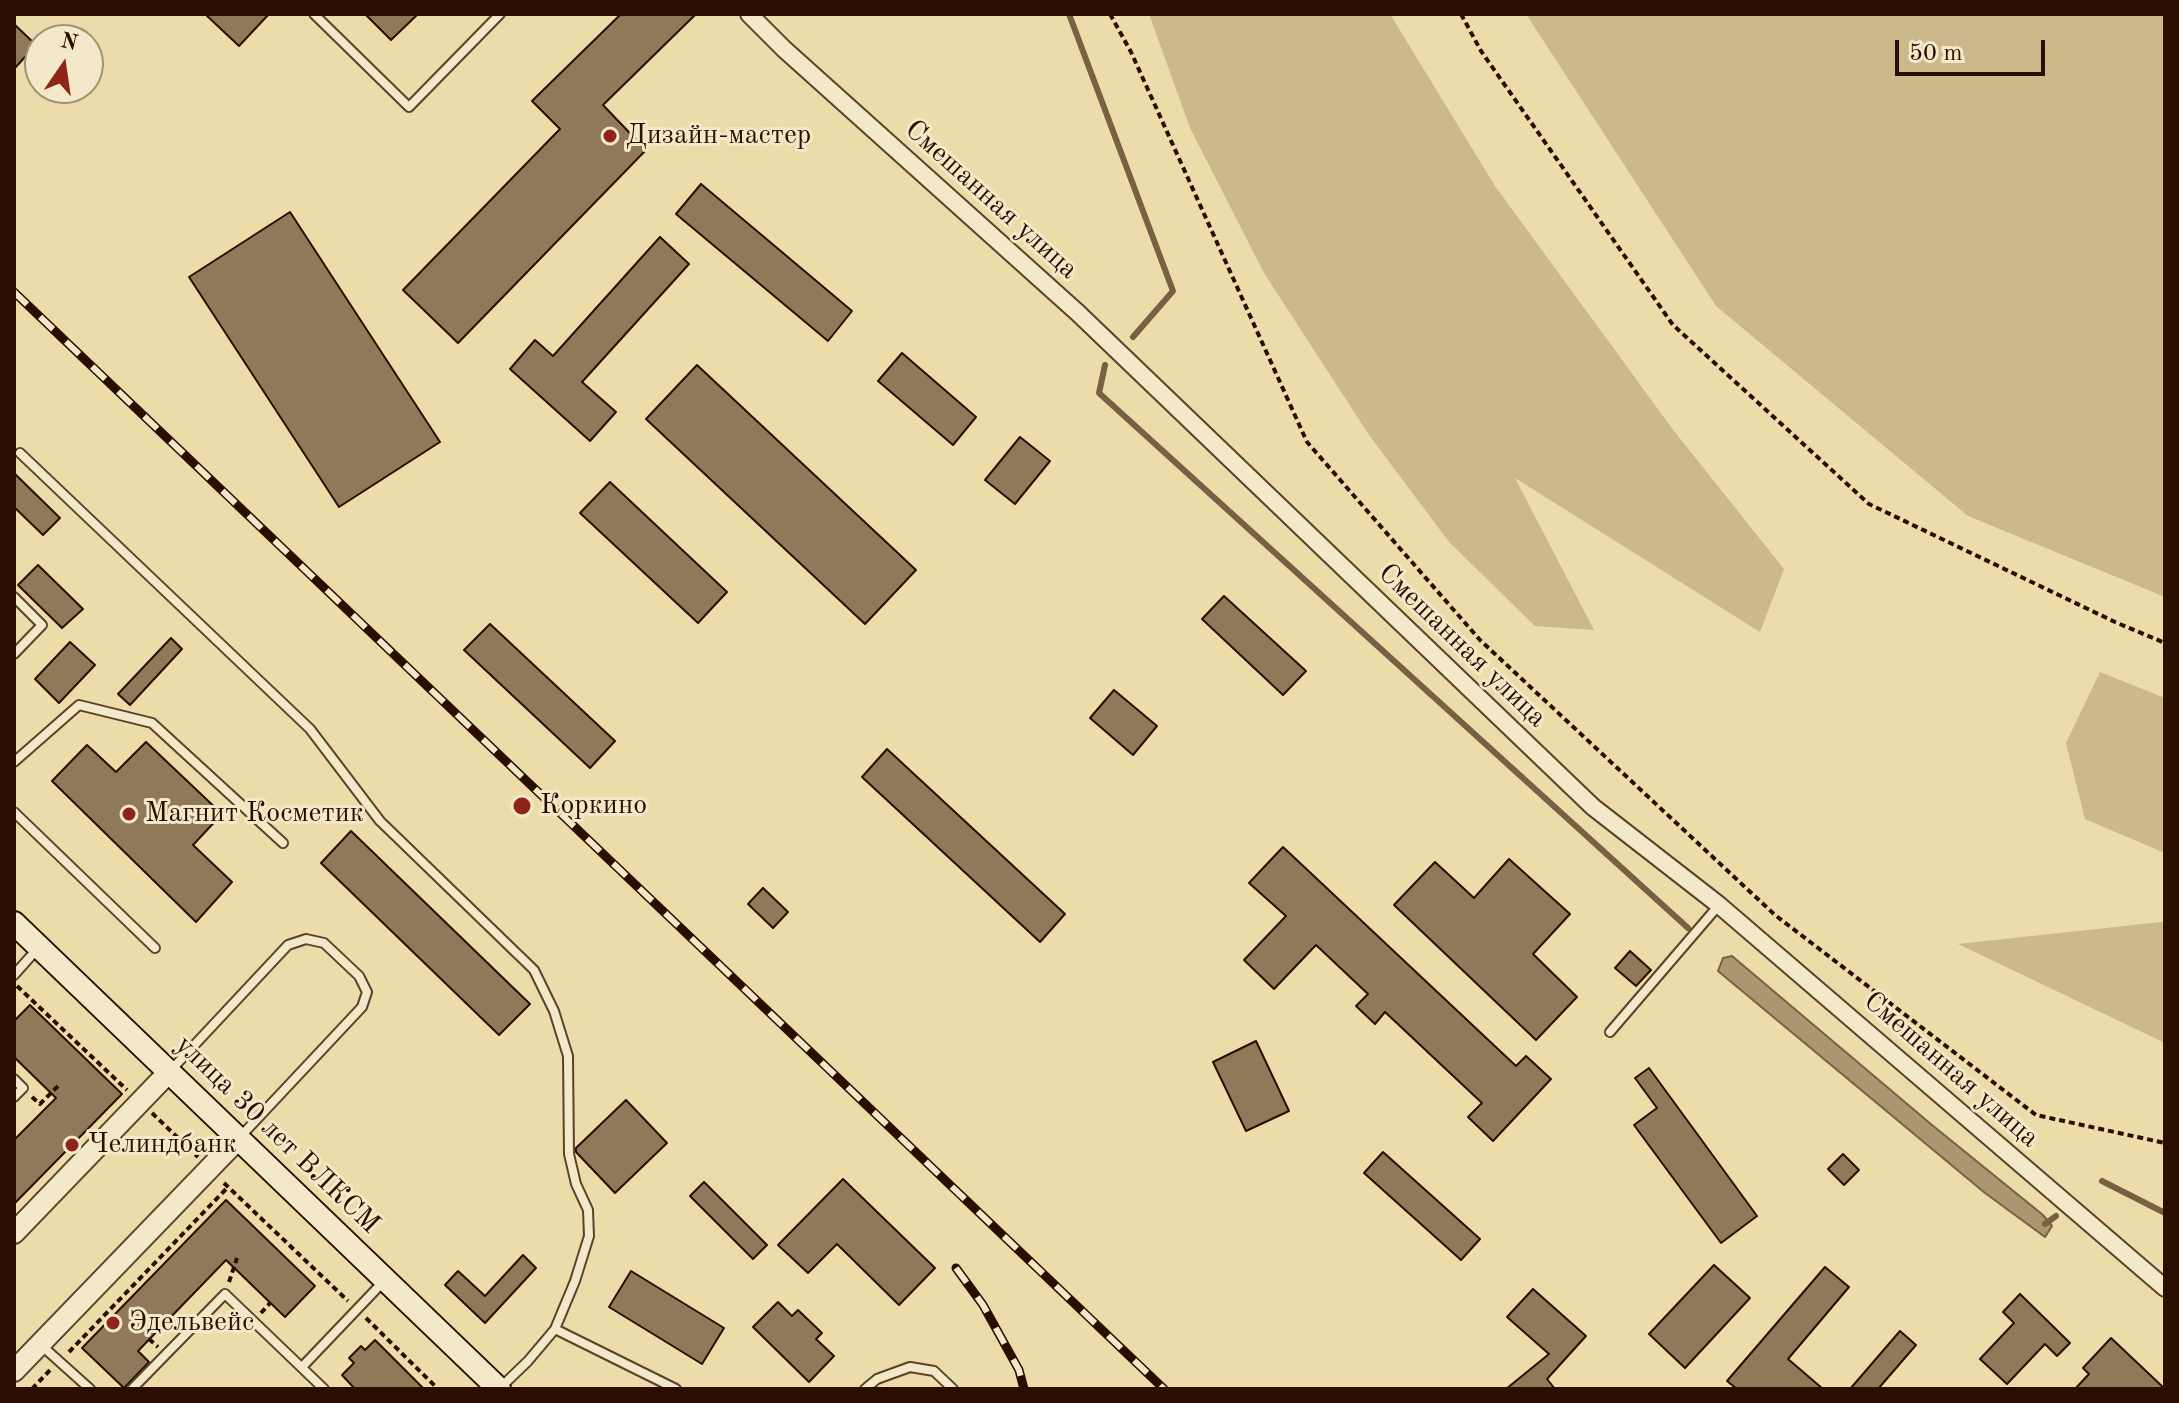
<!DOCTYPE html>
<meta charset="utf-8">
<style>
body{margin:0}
#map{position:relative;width:2179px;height:1403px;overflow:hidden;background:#ecdca9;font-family:"Old Standard TT",serif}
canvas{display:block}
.frame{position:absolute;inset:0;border:16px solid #2a0e00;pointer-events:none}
.north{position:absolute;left:24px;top:24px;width:80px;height:80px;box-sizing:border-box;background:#f3e8c7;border:2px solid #a39177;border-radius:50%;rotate:13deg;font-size:22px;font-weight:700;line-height:32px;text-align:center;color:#2a0e00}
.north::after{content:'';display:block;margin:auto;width:28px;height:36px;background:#8f2418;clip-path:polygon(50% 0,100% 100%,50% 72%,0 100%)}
.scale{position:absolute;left:1895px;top:40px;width:150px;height:36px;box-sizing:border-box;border:4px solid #2a0e00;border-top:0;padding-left:10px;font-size:24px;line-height:28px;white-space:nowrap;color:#2a0e00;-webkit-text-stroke:6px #f3e8c7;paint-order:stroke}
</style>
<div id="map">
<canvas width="2179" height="1403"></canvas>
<div class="frame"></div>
<div class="north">N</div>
<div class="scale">50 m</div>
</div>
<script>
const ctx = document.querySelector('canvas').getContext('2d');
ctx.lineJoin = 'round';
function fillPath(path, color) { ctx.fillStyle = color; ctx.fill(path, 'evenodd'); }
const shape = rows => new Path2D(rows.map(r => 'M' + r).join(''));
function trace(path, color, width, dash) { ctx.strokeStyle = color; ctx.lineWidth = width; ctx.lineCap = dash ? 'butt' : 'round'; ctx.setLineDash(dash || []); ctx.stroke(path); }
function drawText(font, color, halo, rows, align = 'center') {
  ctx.font = font + ' "Old Standard TT",serif'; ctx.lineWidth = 6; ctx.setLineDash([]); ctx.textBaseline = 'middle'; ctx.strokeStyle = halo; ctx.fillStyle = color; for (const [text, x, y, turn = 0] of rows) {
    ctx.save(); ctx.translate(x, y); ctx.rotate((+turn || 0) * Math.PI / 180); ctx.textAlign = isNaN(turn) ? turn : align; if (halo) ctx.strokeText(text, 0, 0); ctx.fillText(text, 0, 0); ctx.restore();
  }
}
fillPath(shape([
 [1149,14,1390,14,1495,186,1674,431,1784,569,1760,632,1515,478,1594,630,1535,626,1449,542,1369,435,1264,273,1190,128],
 [1526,14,2165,14,2165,597,1968,516,1716,306],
 [2100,672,2165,698,2165,853,2085,819,2066,743],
 [2161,922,2165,923,2165,1043,1958,944]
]), '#cbb98c');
const water = shape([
 [1732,956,1932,1125,2043,1215,2052,1226,2045,1237,1985,1193,1718,971,1723,958,1732,956]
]);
fillPath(water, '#aa9670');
trace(water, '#776043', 2);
trace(shape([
 [1069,14,1173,291,1133,337],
 [1105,365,1099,393,1688,928],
 [2102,1181,2165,1213],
 [2045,1224,2056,1216]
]), '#776043', 6);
const building = shape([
 [205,14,269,14,239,46,205,14],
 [365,14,418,14,391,40,365,14],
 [621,14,696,14,603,105,646,150,458,343,403,290,560,129,532,101,621,14],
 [14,24,36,45,14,69,14,24],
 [701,184,852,311,828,341,676,214,701,184],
 [290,212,440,442,339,507,189,277,290,212],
 [660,237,689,264,582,382,616,412,590,441,510,369,535,340,553,356,660,237],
 [902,353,976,417,953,445,878,381,902,353],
 [697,365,916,570,865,624,646,419,697,365],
 [1020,437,1050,461,1015,504,985,480,1020,437],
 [14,473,60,518,43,535,14,507,14,473],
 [610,482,727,592,698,623,580,513,610,482],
 [38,565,83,609,62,628,18,585,38,565],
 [1224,596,1306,671,1283,695,1202,619,1224,596],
 [490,624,615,741,590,768,464,650,490,624],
 [171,638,182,649,130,705,118,694,171,638],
 [70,642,95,665,59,703,35,679,70,642],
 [1114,690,1157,726,1133,755,1090,718,1114,690],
 [146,742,222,814,193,845,232,882,196,922,52,781,87,745,116,772,146,742],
 [887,749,1065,914,1040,942,862,777,887,749],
 [351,831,530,1004,499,1035,321,863,351,831],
 [1283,847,1516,1066,1526,1056,1551,1079,1493,1141,1468,1117,1482,1103,1385,1012,1375,1024,1356,1006,1368,994,1316,945,1274,989,1244,960,1286,916,1249,883,1283,847],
 [1509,859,1570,914,1533,954,1577,997,1536,1040,1394,905,1435,862,1474,898,1509,859],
 [763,888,788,912,773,928,748,904,763,888],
 [1630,951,1651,970,1636,986,1615,968,1630,951],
 [30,1005,122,1094,14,1204,14,1140,56,1098,14,1057,14,1021,30,1005],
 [1256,1041,1289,1111,1246,1131,1213,1062,1256,1041],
 [1649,1068,1757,1216,1721,1243,1634,1125,1657,1108,1635,1078,1649,1068],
 [626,1100,667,1143,615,1193,576,1152,576,1148,626,1100],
 [1383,1152,1480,1239,1461,1260,1364,1173,1383,1152],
 [1843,1154,1859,1170,1844,1185,1828,1169,1843,1154],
 [843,1179,935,1268,899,1305,837,1244,808,1273,778,1245,843,1179],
 [704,1182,767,1245,753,1259,690,1196,704,1182],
 [226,1200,315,1286,285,1317,226,1260,138,1351,149,1362,124,1388,82,1348,226,1200],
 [523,1255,536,1268,485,1323,445,1285,458,1271,485,1296,523,1255],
 [1714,1265,1750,1298,1685,1368,1649,1334,1714,1265],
 [1825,1267,1849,1287,1788,1359,1823,1389,1737,1389,1727,1381,1825,1267],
 [631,1271,724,1328,702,1364,609,1307,631,1271],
 [1533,1289,1586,1336,1547,1379,1555,1389,1506,1389,1549,1354,1507,1317,1533,1289],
 [2020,1294,2070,1343,2057,1356,2045,1344,2007,1384,1980,1359,2014,1323,2003,1312,2020,1294],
 [778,1302,792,1316,798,1310,822,1333,816,1339,834,1356,809,1382,753,1327,778,1302],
 [1900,1331,1916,1345,1878,1389,1850,1389,1900,1331],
 [2111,1338,2165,1389,2075,1389,2089,1374,2083,1368,2111,1338],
 [375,1340,424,1389,355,1389,342,1375,354,1363,349,1358,361,1346,365,1350,375,1340]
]);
fillPath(building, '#8f7958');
trace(building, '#2a0e00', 2);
const service = shape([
 [314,14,409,107,500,14],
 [20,453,310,729,380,821,534,970,554,1011,568,1056,569,1154,576,1184,588,1210,589,1236,575,1281,555,1329,528,1361,500,1388],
 [14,597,42,625,14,654],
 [14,762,79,705,152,723,283,843],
 [14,812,155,948],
 [14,975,39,947],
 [1610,1032,1719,905],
 [172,1069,288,945,306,939,324,943,359,976,367,992,362,1007,241,1136],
 [14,1079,23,1088,14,1097],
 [555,1329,676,1389],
 [41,1345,90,1389],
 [302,1367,384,1281],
 [132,1389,225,1294,324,1389],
 [865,1389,877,1379,910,1367,934,1371,953,1389]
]);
const minor = shape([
 [749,14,784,49,1078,313,1593,807,1719,905,2165,1288]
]);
const tertiary = shape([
 [14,1233,168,1073],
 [14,1371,238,1139]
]);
const secondary = shape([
 [14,923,499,1389]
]);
trace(service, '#5a422a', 12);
trace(minor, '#5a422a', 20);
trace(tertiary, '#5a422a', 24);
trace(secondary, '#2a0e00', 26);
trace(shape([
 [1110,14,1131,52,1307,442,1480,640,1775,915,2036,1115,2165,1143],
 [1461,14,1481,51,1673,325,1869,504,2115,622,2165,643],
 [17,986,127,1090],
 [32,1097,40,1104,59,1085],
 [152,1113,198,1157],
 [224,1183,348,1301],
 [229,1282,237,1258],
 [261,1313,270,1303],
 [366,1318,438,1389],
 [149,1339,158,1347],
 [69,1352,228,1187],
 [32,1389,51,1369]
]), '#2a0e00', 4, [6, 4]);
trace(service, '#f3e8c7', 8);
trace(minor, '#f3e8c7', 16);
trace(tertiary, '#f3e8c7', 20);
trace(secondary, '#f3e8c7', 22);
const rail = shape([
 [14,292,1164,1389],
 [956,1268,983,1305,1019,1370,1024,1389]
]);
trace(rail, '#2a0e00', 9);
trace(rail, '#f3e8c7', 6, [18]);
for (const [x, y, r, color] of [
 [610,136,8,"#8f2418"],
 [522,806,10,"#8f2418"],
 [129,814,8,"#8f2418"],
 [72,1145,8,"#8f2418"],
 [113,1323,8,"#8f2418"]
]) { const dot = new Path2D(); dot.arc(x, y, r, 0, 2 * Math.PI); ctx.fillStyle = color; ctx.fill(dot); trace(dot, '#f3e8c7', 3); }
drawText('28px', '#2a0e00', '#f3e8c7', [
 ["Дизайн-мастер",626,136],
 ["Коркино",540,806],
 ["Магнит Косметик",145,814],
 ["Челиндбанк",88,1145],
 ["Эдельвейс",129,1323]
], 'left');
drawText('28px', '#2a0e00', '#f3e8c7', [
 ["Смешанная улица",991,200,42],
 ["Смешанная улица",1462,646,44],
 ["Смешанная улица",1951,1070,41],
 ["улица 30 лет ВЛКСМ",277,1135,44]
]);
</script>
